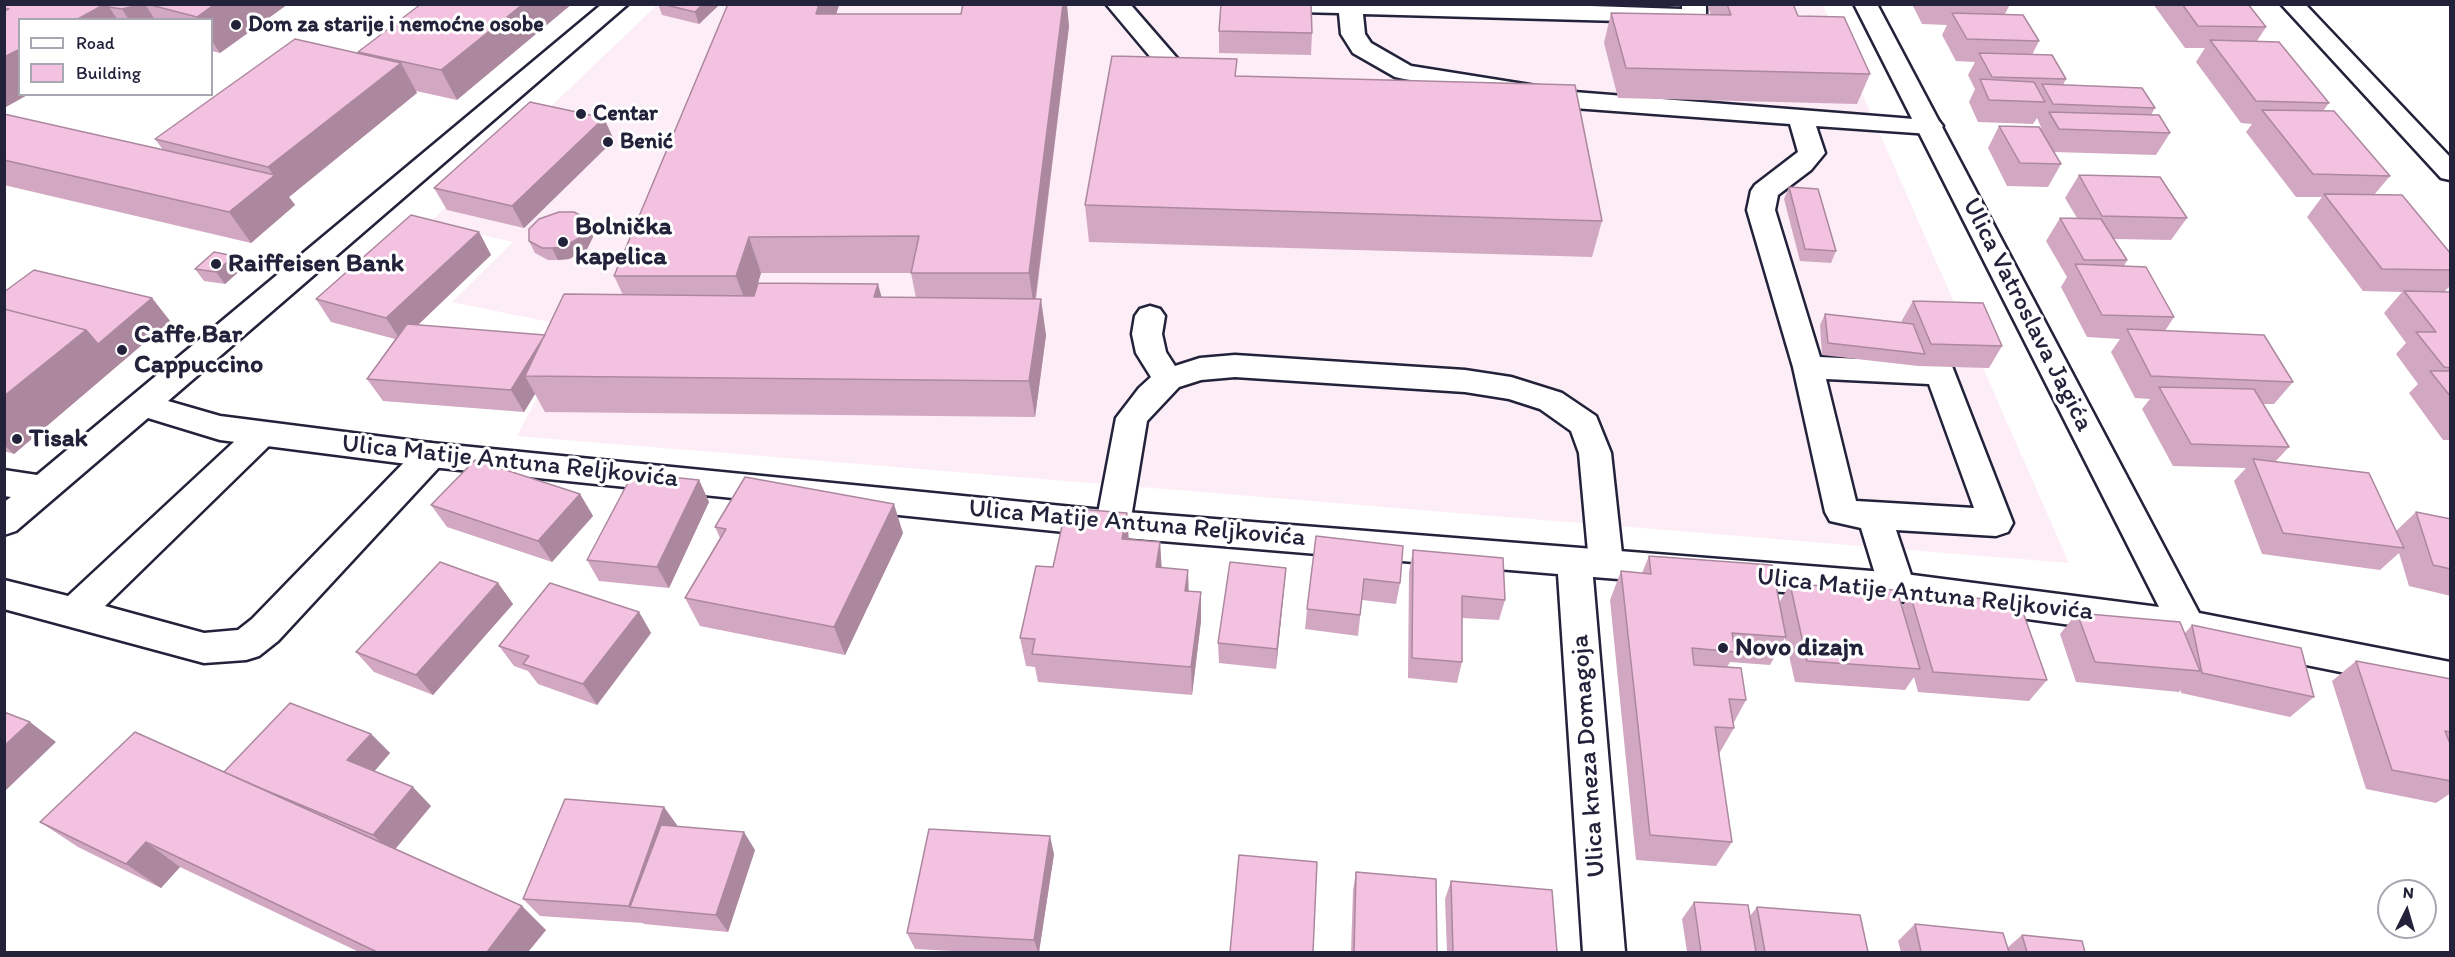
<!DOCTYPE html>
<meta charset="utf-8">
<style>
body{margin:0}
#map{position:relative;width:2455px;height:957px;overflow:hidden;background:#fff;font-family:Itim,sans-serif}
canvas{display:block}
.frame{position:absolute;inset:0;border:6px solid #22223b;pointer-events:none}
.legend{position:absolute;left:18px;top:18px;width:195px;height:78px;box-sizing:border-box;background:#fff;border:2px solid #a7a7b1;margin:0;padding:8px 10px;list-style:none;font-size:18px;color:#22223b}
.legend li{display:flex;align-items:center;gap:12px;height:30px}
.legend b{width:30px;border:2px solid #a7a7b1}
.north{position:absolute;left:2377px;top:879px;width:60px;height:60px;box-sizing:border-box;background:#fff;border:2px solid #a7a7b1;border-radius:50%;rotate:5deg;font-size:16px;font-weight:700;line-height:24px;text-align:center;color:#22223b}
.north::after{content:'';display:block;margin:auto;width:21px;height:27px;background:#22223b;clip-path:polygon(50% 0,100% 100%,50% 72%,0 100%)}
</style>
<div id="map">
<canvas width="2455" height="957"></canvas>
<div class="frame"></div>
<ul class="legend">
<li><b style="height:8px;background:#fff"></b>Road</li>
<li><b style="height:16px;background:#f4c2e1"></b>Building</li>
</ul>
<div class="north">N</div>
</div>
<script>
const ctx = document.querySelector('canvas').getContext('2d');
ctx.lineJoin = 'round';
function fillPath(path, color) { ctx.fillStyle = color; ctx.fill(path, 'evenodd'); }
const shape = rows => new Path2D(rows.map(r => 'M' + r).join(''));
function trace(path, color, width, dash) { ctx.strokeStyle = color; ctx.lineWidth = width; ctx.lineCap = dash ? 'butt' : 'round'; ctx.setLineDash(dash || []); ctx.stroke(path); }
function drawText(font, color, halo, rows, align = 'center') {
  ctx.font = font + ' Itim,sans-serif'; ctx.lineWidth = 6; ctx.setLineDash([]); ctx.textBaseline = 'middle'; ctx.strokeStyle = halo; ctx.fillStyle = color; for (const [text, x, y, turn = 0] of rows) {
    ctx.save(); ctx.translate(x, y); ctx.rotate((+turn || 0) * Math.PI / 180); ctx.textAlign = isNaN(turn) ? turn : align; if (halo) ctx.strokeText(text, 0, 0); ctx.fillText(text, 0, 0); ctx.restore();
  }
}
fillPath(shape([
 [657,5,1823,5,2069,563,517,436,574,327,452,302,513,242,429,223]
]), '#fcedf6');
const lane = shape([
 [1106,4,1130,4,1202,87,1206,92,1202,97,1193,100,1184,97,1106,4],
 [1245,4,1531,4,1682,9,1682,4,1706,4,1706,16,1702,21,1694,23,1363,14,1365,34,1371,43,1411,66,1574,92,1939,121,1943,126,1939,131,1930,134,1816,126,1825,153,1811,170,1778,195,1775,210,1820,357,1941,363,1952,366,2013,523,2008,532,1996,536,1896,530,1915,587,1909,597,1897,601,1885,597,1879,587,1861,528,1830,521,1825,512,1793,367,1747,210,1751,191,1755,185,1798,152,1790,124,1574,108,1404,79,1395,77,1353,53,1341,34,1339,13,1256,11,1248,9,1245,4],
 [1826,379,1929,384,1974,508,1856,501,1826,379],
 [1150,306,1160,309,1165,316,1162,334,1166,352,1175,366,1200,358,1235,355,1465,370,1511,377,1562,393,1596,416,1611,453,1623,563,1618,573,1606,577,1594,573,1589,563,1579,453,1571,431,1540,409,1509,399,1465,392,1235,377,1201,380,1179,387,1147,421,1130,524,1125,533,1113,537,1101,533,1096,524,1116,418,1139,388,1151,377,1136,353,1132,334,1135,316,1140,309,1150,306],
 [261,423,272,427,277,435,272,443,105,606,204,633,238,630,252,619,420,446,431,443,442,446,447,455,442,464,278,641,259,656,246,660,204,663,4,609,4,580,68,596,250,427,261,423]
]);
const street = shape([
 [602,4,628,4,168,401,220,416,431,443,1113,511,1897,573,2159,607,1854,4,1877,4,2199,613,2450,662,2450,694,2187,641,1897,601,1593,577,1625,952,1583,952,1558,574,1113,537,431,467,220,440,148,418,16,531,4,535,4,502,11,497,4,496,4,470,37,475,602,4],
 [2281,4,2305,4,2450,157,2450,180,2441,178,2281,4]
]);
trace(lane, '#22223b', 5);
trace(street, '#22223b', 5);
fillPath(lane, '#fff');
fillPath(street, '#fff');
fillPath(shape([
 [4,4,288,4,220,53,212,51,212,20,20,20,20,94,29,94,4,108],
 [421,4,457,100,416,91,417,93,289,197,295,205,251,243,4,185,4,114,163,150,155,139,359,53,358,52],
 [658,4,718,4,718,6,699,24,662,15],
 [728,4,839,4,836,14,1069,26,1036,299,1046,335,1035,417,545,412,535,394,524,412,383,401,367,379,395,339,331,322,316,299,479,232,491,255,418,325,545,335,623,295,614,276],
 [761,273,911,273,916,298,882,297,758,283],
 [1707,4,1793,4,1798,16,1870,74,1857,104,1618,98,1604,43,1611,13,1711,15],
 [1912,4,2010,4,2005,14,2039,41,2032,55,2066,79,2063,85,2155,108,2151,115,2170,133,2156,155,2054,152,2061,164,2048,187,2007,186,1988,148,1999,126,2040,128,2041,127,2037,118,2033,124,1978,122,1969,102,1975,89,1968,75,1975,62,1956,61,1942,35,1947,25,1922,24],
 [2153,4,2248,4,2266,27,2257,41,2329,103,2323,111,2390,176,2374,195,2451,254,2451,285,2444,292,2451,292,2451,440,2443,440,2409,393,2418,384,2396,354,2406,343,2384,313,2402,292,2363,291,2307,217,2322,197,2296,197,2246,132,2252,124,2241,123,2196,62,2205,48,2185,48],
 [1219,31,1312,33,1311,55,1219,53],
 [1237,76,1602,221,1592,257,1089,242,1085,205],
 [614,140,524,228,447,210,434,188],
 [2079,175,2187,218,2171,240,2114,239,2127,260,2124,266,2174,317,2165,331,2293,382,2274,404,2263,404,2289,447,2275,462,2396,531,2416,512,2451,519,2451,596,2409,586,2399,553,2380,570,2262,554,2234,481,2246,468,2173,466,2142,409,2150,399,2135,398,2111,352,2120,339,2087,337,2061,287,2067,277,2046,241,2060,218,2077,218,2065,198],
 [1789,187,1836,251,1831,263,1800,261,1784,199],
 [587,219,592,231,593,237,587,249,569,259,558,260,548,260,535,253,529,241],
 [234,256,243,268,225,284,204,281,195,269],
 [4,292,152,298,170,321,14,454,4,451],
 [1913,301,2002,346,1989,368,1918,366,1822,355,1820,325,1825,314,1901,322],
 [699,480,709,502,669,588,599,581,587,560],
 [580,494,593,516,552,562,447,527,431,505],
 [715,527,903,533,845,655,700,626,685,598,720,538],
 [1316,536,1400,583,1396,604,1362,600,1358,636,1305,629,1307,609],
 [1129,539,1160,542,1161,568,1188,570,1188,592,1201,592,1201,621,1192,695,1038,682,1035,667,1026,666,1020,638,1053,567],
 [1413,550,1505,600,1499,620,1462,618,1462,662,1457,683,1408,678,1409,572],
 [1649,556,1779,603,1790,584,1902,607,1910,594,2047,680,2029,701,1918,692,1914,677,1905,690,1795,682,1785,638,1770,665,1730,662,1727,667,1746,700,1733,724,1734,728,1719,754,1732,842,1716,866,1636,860,1610,600,1621,571,1642,573],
 [1286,568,1284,589,1276,669,1219,663,1218,643],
 [498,583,513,604,433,695,374,672,356,652],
 [639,612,651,633,597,705,538,684,528,671,514,666,499,646],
 [2077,613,2185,633,2192,625,2314,697,2290,717,2181,693,2181,690,2179,692,2076,682,2060,634],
 [2356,661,2451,679,2451,793,2436,803,2366,789,2332,681],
 [371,734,390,753,374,771,431,806,395,849,546,930,528,952,359,952,180,867,161,888,78,847,40,822],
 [677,825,677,826,755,850,728,932,644,924,643,923,540,916,523,899],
 [1054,854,1039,952,970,952,915,949,907,933],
 [1356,872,1437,952,1351,952,1353,890],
 [1451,881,1557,952,1447,952,1445,899],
 [1694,902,1750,916,1757,907,1868,952,1687,952,1682,919],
 [1915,924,2007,948,2022,935,2085,952,1901,952,1898,941]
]), '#d2a7c2');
fillPath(shape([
 [105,4,111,4,109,7,118,20,76,20],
 [142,4,145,4,155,20,129,20,122,9],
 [215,4,288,4,220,53,212,41,212,20,198,20,197,17],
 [523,4,572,4,457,100,441,70],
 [703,4,718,4,718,6,699,24,695,12],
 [819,4,839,4,839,5,825,50,816,14],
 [1063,4,1067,4,1069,26,1034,309,1029,273],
 [20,49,20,94,29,94,4,108,4,57],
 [401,63,417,93,289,197,295,205,251,243,229,212,274,176,268,167],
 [604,118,614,140,524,228,512,206],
 [587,219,592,231,593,237,587,249,569,259,558,260,552,248],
 [479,232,491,255,401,341,386,318],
 [749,237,761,273,749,312,736,276],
 [234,256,243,268,225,284,216,272],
 [878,284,888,320,874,297],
 [152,298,170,321,14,454,4,445,4,396,86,330],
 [1041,299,1046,335,1035,417,1029,381],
 [545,335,525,376,535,394,524,412,511,390],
 [699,480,709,502,669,588,657,567],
 [580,494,593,516,552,562,538,541],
 [894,504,903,533,845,655,834,627],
 [1127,513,1129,542,1122,539],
 [1160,542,1162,571,1156,567],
 [1286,568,1284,589,1276,669,1277,649],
 [1188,570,1189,599,1185,591],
 [498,583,513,604,433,695,416,675],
 [1201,592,1201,621,1192,695,1191,667],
 [639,612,651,633,597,705,583,684],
 [30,722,56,742,4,792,4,746],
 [371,734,390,753,367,780,347,760],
 [413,787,431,806,392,853,373,835],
 [664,807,677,825,648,909,630,907,643,923,629,906],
 [744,832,755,850,728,932,716,915],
 [1050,836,1054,854,1039,952,1038,952,1034,940],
 [146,842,180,867,161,888,126,864],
 [522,906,546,930,528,952,487,952]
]), '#ab889e');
const building = shape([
 [4,4,105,4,76,20,20,20,20,49,4,57,4,11,9,9,4,8,4,4],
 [109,4,142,4,122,9,109,7,109,4],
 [147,4,215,4,197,17,147,4],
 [421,4,523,4,441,70,358,52,421,4],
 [662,4,703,4,695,12,662,4],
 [728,4,819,4,816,14,961,14,963,4,1063,4,1029,273,911,273,919,236,749,237,736,276,614,276,728,4],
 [1221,4,1311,4,1312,33,1219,31,1221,4],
 [1727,4,1793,4,1798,16,1844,17,1870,74,1626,68,1611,13,1731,15,1727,4],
 [2182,4,2248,4,2266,27,2198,26,2182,4],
 [1952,13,2023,15,2039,41,1967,39,1952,13],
 [295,39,401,63,268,167,155,139,295,39],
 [2210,40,2279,42,2329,103,2256,101,2210,40],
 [1979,53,2052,55,2066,79,1992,77,1979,53],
 [1112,56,1237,59,1235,76,1575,85,1602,221,1085,205,1112,56],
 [1980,79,2034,82,2045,102,1989,100,1980,79],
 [2042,84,2142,88,2155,108,2053,104,2042,84],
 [530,102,604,118,512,206,434,188,530,102],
 [2262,110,2334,111,2390,176,2313,174,2262,110],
 [2049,112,2159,115,2170,133,2059,129,2049,112],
 [4,114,275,175,229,212,4,160,4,114],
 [1999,126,2039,127,2061,164,2020,163,1999,126],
 [2079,175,2160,177,2187,218,2102,216,2079,175],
 [1789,187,1818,189,1836,251,1805,249,1789,187],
 [2324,194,2402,195,2451,254,2451,270,2382,269,2324,194],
 [559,212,574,212,587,219,588,225,581,237,563,247,552,248,542,248,529,241,529,229,539,219,559,212],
 [411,215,479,232,386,318,316,299,411,215],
 [2060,218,2101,219,2127,260,2084,260,2060,218],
 [214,252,234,256,216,272,195,269,214,252],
 [2075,264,2146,267,2174,317,2102,315,2075,264],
 [34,270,152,298,98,344,86,330,4,309,4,292,34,270],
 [758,283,878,284,874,297,1041,299,1029,381,525,376,564,294,754,296,758,283],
 [2404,291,2451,292,2451,368,2444,367,2416,332,2436,332,2404,291],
 [1913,301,1983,303,2002,346,1931,344,1913,301],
 [4,309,86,330,4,396,4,309],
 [1825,314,1913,324,1925,354,1828,343,1825,314],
 [407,324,545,335,511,390,367,379,407,324],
 [2127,329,2264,335,2293,382,2151,376,2127,329],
 [2430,371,2451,371,2451,397,2430,371],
 [2159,387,2254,389,2289,447,2191,444,2159,387],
 [2253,459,2369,473,2404,548,2283,533,2253,459],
 [475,460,580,494,538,541,431,505,475,460],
 [633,473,699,480,657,567,587,560,633,473],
 [745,477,894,504,834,627,685,598,726,529,715,527,745,477],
 [1066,508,1127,513,1122,539,1160,542,1156,567,1188,570,1185,591,1201,592,1191,667,1032,654,1035,639,1020,638,1036,566,1053,567,1066,508],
 [2416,512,2451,519,2451,569,2433,565,2416,512],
 [1316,536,1403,546,1400,583,1364,579,1360,615,1307,609,1316,536],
 [1413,550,1503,558,1505,600,1462,596,1462,662,1412,658,1413,550],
 [1649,556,1772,565,1786,637,1732,633,1735,652,1692,648,1694,665,1741,668,1746,700,1729,699,1734,728,1715,727,1732,842,1650,835,1621,571,1651,574,1649,556],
 [440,562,498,583,416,675,356,652,440,562],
 [1230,562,1286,568,1277,649,1218,643,1230,562],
 [550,583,639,612,583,684,523,664,529,656,499,646,550,583],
 [1790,584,1897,590,1920,669,1807,661,1790,584],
 [1910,594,2019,601,2047,680,1933,672,1910,594],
 [2077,613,2180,622,2200,671,2095,662,2077,613],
 [2192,625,2301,648,2314,697,2202,673,2192,625],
 [2356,661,2451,679,2451,732,2445,731,2451,746,2451,781,2392,770,2356,661],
 [290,703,371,734,347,760,413,787,373,835,265,790,224,772,290,703],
 [4,712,30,722,4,746,4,712],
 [135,732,522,906,487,952,377,952,146,842,126,864,40,822,135,732],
 [565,799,664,807,629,906,523,899,565,799],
 [661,825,744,832,716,915,630,907,661,825],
 [929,829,1050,836,1034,940,907,933,929,829],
 [1239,855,1317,862,1313,952,1230,952,1239,855],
 [1356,872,1436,879,1437,952,1354,952,1356,872],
 [1451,881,1552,890,1557,952,1453,952,1451,881],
 [1694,902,1748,905,1756,952,1701,952,1694,902],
 [1757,907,1860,915,1868,952,1765,952,1757,907],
 [1915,924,2003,933,2009,952,1921,952,1915,924],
 [2022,935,2082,941,2085,952,2027,952,2022,935]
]);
fillPath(building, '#f4c2e1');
trace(building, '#ab889e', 1.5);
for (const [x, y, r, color] of [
 [236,25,6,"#22223b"],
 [581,114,6,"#22223b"],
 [608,142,6,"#22223b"],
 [563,242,6,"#22223b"],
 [216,264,6,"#22223b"],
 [122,350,6,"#22223b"],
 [17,439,6,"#22223b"],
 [1723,648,6,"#22223b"]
]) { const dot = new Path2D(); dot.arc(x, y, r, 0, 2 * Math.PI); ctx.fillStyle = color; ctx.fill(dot); trace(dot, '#fff', 2); }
drawText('bold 22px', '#22223b', '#fff', [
 ["Dom za starije i nemoćne osobe",248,25],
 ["Centar",593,114],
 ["Benić",620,142]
], 'left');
drawText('bold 26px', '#22223b', '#fff', [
 ["Bolnička",575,227],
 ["kapelica",575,257],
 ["Raiffeisen Bank",228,264],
 ["Caffe Bar",134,335],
 ["Cappuccino",134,365],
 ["Tisak",29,439],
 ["Novo dizajn",1735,648]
], 'left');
drawText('26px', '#22223b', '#fff', [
 ["Ulica Vatroslava Jagića",2027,315,63],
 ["Ulica Matije Antuna Reljkovića",510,462,6],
 ["Ulica Matije Antuna Reljkovića",1137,524,5],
 ["Ulica Matije Antuna Reljkovića",1925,595,6],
 ["Ulica kneza Domagoja",1589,756,-94]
]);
</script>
